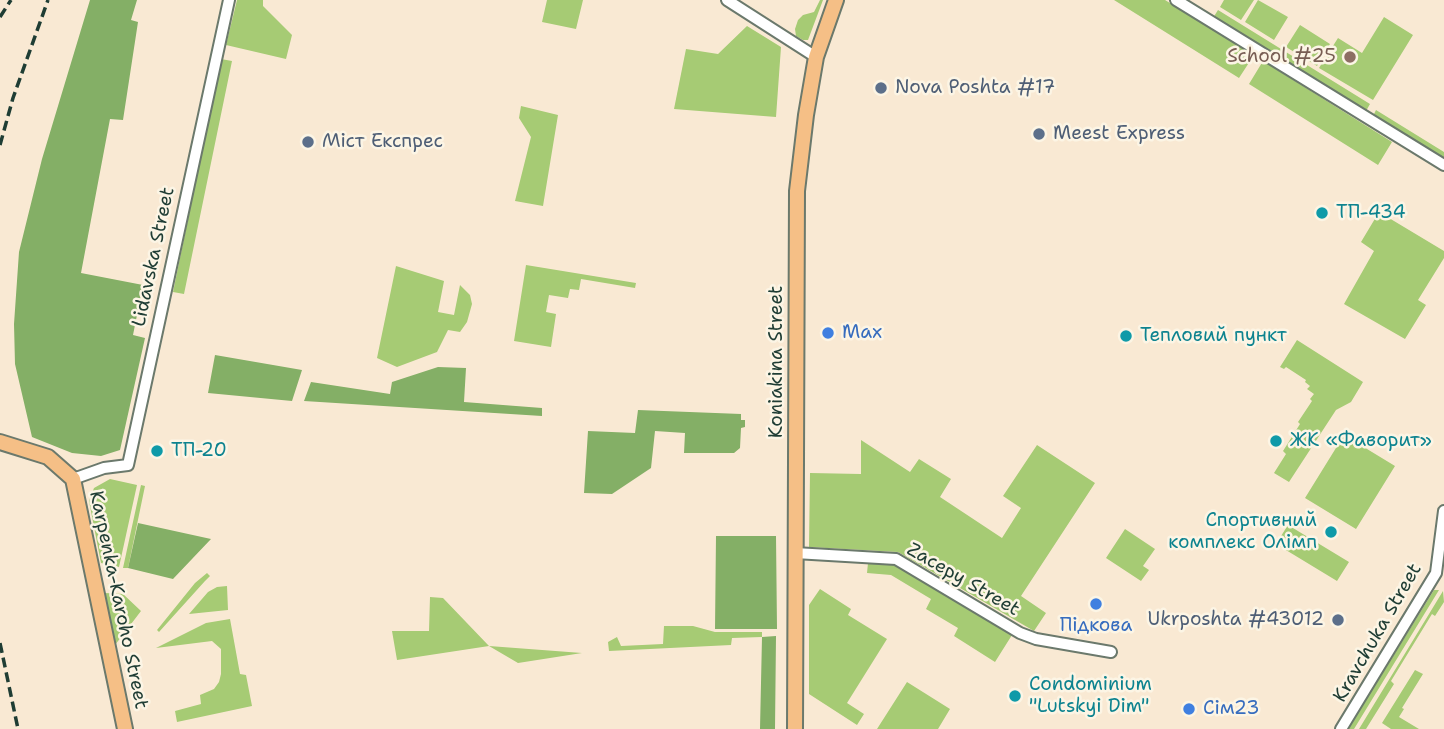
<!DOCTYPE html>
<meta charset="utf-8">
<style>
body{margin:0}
canvas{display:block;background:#f9e9d3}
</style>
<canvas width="1444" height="729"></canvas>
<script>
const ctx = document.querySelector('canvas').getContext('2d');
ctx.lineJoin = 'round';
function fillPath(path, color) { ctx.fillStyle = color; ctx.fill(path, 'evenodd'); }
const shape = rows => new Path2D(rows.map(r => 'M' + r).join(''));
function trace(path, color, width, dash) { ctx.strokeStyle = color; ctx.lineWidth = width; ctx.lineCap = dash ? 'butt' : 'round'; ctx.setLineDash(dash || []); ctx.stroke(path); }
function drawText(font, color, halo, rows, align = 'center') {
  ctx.font = font + ' "Shantell Sans",sans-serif'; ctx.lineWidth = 5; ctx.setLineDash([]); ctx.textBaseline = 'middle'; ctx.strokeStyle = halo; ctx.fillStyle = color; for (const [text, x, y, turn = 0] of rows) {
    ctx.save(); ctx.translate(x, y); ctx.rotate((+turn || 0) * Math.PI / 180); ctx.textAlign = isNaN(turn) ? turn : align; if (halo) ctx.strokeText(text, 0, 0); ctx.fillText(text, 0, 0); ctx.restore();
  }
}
fillPath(shape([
 [237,0,263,0,263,6,292,35,286,59,226,45],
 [547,0,583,0,576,29,542,22],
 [820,0,823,0,808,40,803,40,796,36,795,29,798,20,803,15,814,12],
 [1114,0,1165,0,1254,55,1239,78],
 [1224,0,1254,0,1241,20,1220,7],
 [1258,0,1288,17,1274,40,1245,22],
 [1218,10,1370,104,1366,111,1213,18],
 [1384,17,1413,35,1373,100,1319,68,1338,38,1362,53],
 [1300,25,1330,44,1317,66,1286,47],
 [747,26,781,47,776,117,674,109,686,49,718,54],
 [221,59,232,61,184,294,173,292],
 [1263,61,1392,142,1378,165,1249,84],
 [521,106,558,115,543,206,515,201,531,137,519,118],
 [1376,110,1444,152,1444,159,1373,116],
 [1379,212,1444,251,1444,258,1418,300,1426,305,1405,339,1344,304,1374,251,1361,242],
 [526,265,636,283,635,288,581,279,579,290,570,289,568,298,549,295,546,312,556,314,551,347,514,341],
 [396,266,444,281,438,312,454,315,460,285,470,295,472,304,467,322,460,332,448,330,437,352,397,367,377,358],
 [1297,340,1363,382,1351,402,1336,410,1289,482,1274,473,1286,454,1283,451,1300,424,1298,422,1312,401,1310,399,1314,394,1307,389,1310,386,1305,382,1306,380,1286,367,1284,369,1280,367],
 [1344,435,1395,466,1356,529,1305,498],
 [861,440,910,472,919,459,951,479,940,497,1002,538,1021,508,1003,496,1037,445,1095,483,1021,596,1046,613,1034,631,898,552,809,547,810,473,861,474],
 [110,479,137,485,119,567,101,563,89,501,94,488],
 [141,485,145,486,128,568,123,568],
 [1288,525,1349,562,1337,581,1276,544],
 [1125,529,1155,549,1143,566,1149,570,1141,581,1106,558],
 [868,563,894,564,1012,635,995,662,954,636,958,628,926,609,931,599,891,575,867,573],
 [207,573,210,576,205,581,159,632,157,630,195,583],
 [227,586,228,610,189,614,208,592,217,587],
 [820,589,851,609,848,615,887,639,847,703,864,714,857,725,809,694,809,605],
 [1434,590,1439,590,1354,729,1348,729],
 [1443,591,1444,602,1435,616,1432,614,1391,681,1394,684,1366,729,1359,729],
 [105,593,123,594,141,611,115,645],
 [430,597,443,598,489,646,582,653,518,663,489,646,397,660,392,631,429,631],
 [230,619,240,674,246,675,252,706,177,722,175,711,201,704,200,695,214,689,219,682,221,674,221,649,212,641,156,648,206,623],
 [664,626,693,626,715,632,762,632,762,637,732,638,731,645,609,651,608,642,617,637,621,646,663,644],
 [1415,670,1423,674,1402,708,1404,709,1399,717,1419,729,1391,729,1382,723],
 [907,682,950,709,938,729,877,729]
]), '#a6cb74');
fillPath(shape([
 [90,0,137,0,131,20,138,22,123,120,110,119,81,273,143,285,133,335,145,338,120,450,101,456,72,453,32,437,15,364,14,324,19,252,42,159],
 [215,355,302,370,292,401,208,393],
 [438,367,466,368,464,402,542,408,542,416,304,401,311,382,390,394,392,382],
 [638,410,741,414,741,420,745,420,745,427,741,428,740,448,734,453,684,453,685,433,655,431,651,468,612,494,584,493,588,431,635,433],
 [138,523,211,539,173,579,128,568],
 [716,536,776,536,777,629,715,629],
 [776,636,775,729,760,729,762,637]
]), '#84af66');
const minor = shape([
 [727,0,816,57],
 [1176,0,1444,165],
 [73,479,104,468,128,465,229,0],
 [795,553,896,559,1020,633,1036,639,1111,652],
 [1341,729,1436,573,1444,511]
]);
const major = shape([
 [0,442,48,457,73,479,125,729],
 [795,729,797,191,806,115,816,57,836,0]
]);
trace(minor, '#6b796c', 14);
trace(major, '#6b796c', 18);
trace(minor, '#fff', 10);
trace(major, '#f5bf86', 14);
trace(shape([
 [0,17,11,0],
 [0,145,13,98,48,0],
 [0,643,18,729]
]), '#1f3d34', 3.5, [10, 5]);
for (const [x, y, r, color] of [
 [1350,57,7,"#8d6e63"],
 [881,88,7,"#5c6f8a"],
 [1039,134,7,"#5c6f8a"],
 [308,142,7,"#5c6f8a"],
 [1322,213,7,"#0f9aa8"],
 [828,333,7,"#3f7fe0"],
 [1126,336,7,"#0f9aa8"],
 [1276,441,7,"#0f9aa8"],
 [157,451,7,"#0f9aa8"],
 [1331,532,7,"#0f9aa8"],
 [1096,604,7,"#3f7fe0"],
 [1338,620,7,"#5c6f8a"],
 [1015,696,7,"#0f9aa8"],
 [1189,709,7,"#3f7fe0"]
]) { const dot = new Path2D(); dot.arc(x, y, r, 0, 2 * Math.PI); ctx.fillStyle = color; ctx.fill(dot); trace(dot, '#fcf5e5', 2.5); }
drawText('19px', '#785e54', '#fcf5e5', [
 ["School #25",1336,57]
], 'right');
drawText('19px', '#4e5e75', '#fcf5e5', [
 ["Nova Poshta #17",895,88],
 ["Meest Express",1053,134],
 ["Міст Експрес",322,142],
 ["Ukrposhta #43012",1324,620,"right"]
], 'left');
drawText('19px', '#0d838f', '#fcf5e5', [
 ["ТП-434",1336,213],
 ["Тепловий пункт",1140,336],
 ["ЖК «Фаворит»",1290,441],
 ["ТП-20",171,451],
 ["Спортивний",1317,521,"right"],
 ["комплекс Олімп",1317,543,"right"],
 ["Condominium",1029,685],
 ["\"Lutskyi Dim\"",1029,707]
], 'left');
drawText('19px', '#1f3d34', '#fcf5e5', [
 ["Lidavska Street",154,257,-78],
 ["Koniakina Street",777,362,-90],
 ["Zacepy Street",963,580,30],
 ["Karpenka-Karoho Street",118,600,78],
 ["Kravchuka Street",1378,633,-60]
]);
drawText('19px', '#366cbe', '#fcf5e5', [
 ["Max",842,333],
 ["Підкова",1096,626,"center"],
 ["Сім23",1203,709]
], 'left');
</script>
